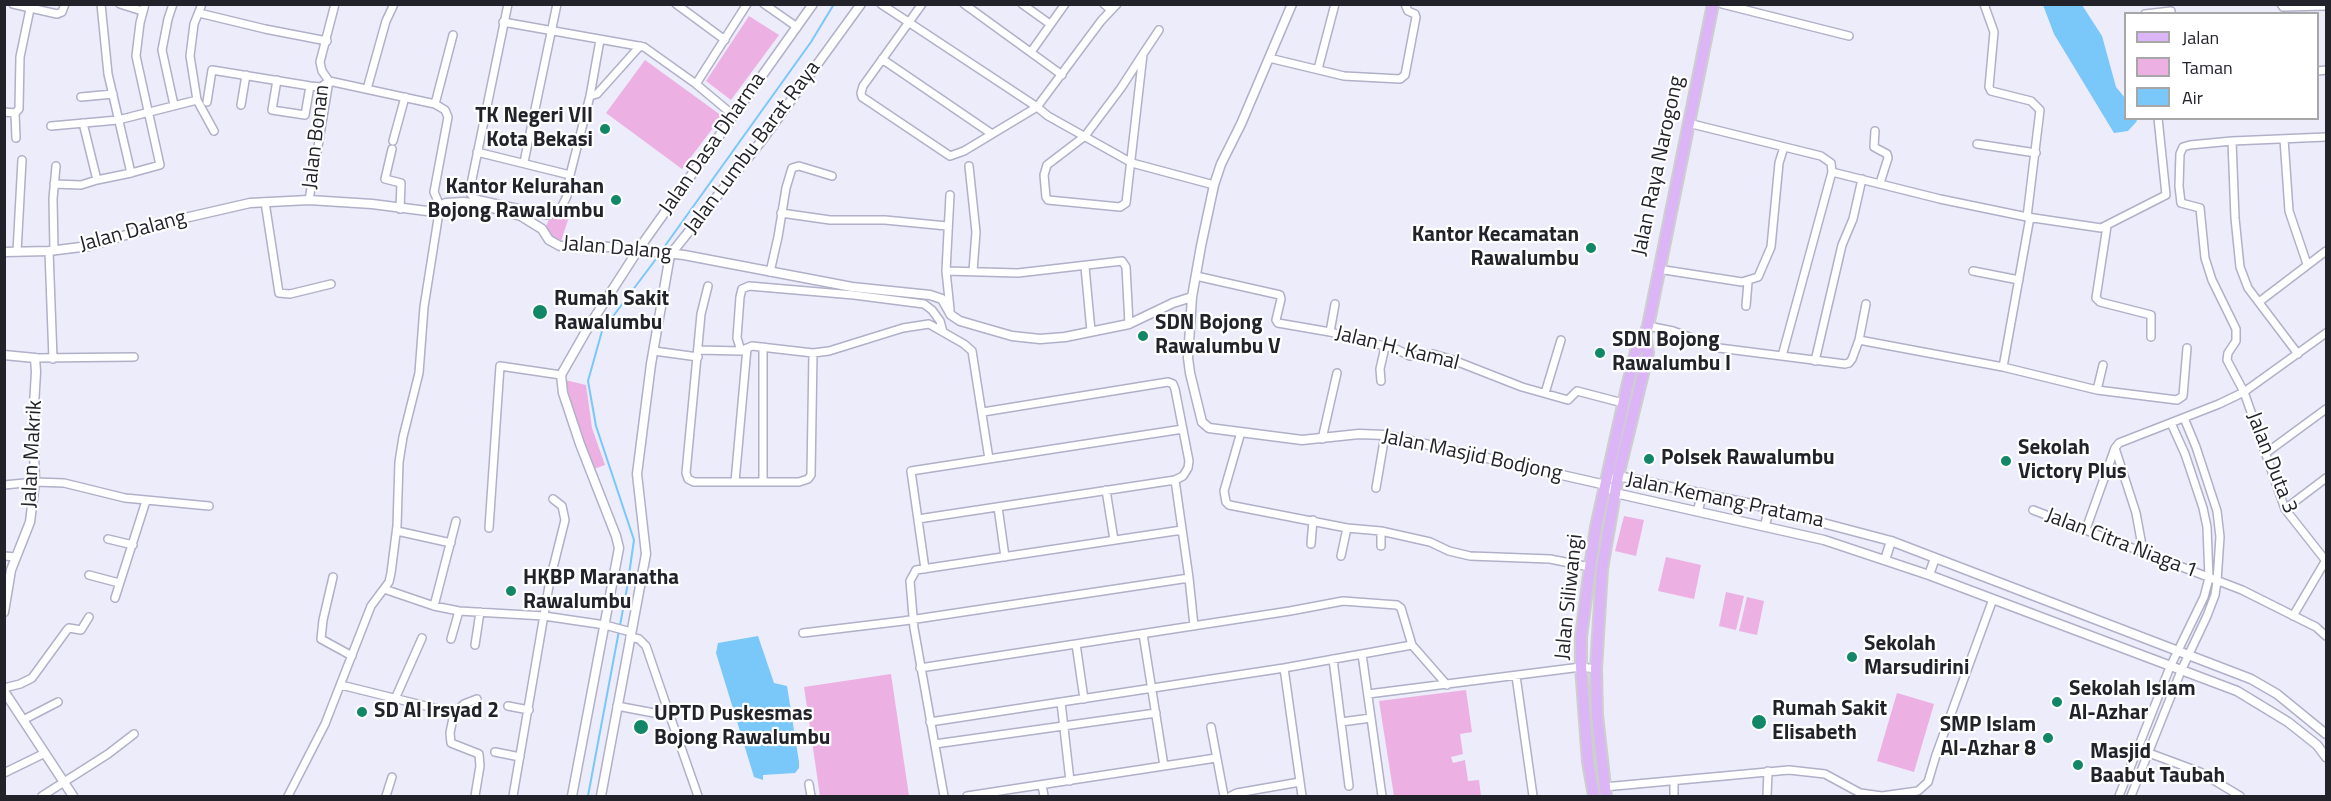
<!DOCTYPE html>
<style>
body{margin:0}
#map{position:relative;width:2331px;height:801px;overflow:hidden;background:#ececfb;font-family:"Titillium Web",sans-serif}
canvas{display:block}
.frame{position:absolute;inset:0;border:6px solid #22222b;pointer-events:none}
.legend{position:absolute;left:2124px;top:12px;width:195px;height:108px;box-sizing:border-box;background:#fff;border:2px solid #a7a7aa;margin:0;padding:8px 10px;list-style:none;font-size:18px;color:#22222b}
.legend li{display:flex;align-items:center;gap:12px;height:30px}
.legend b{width:30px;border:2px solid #a7a7aa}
</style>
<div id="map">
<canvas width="2331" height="801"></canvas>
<div class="frame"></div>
<ul class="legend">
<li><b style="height:8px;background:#dcb5f7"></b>Jalan</li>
<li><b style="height:16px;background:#edb0e2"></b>Taman</li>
<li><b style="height:16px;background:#7ac7fa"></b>Air</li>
</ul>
</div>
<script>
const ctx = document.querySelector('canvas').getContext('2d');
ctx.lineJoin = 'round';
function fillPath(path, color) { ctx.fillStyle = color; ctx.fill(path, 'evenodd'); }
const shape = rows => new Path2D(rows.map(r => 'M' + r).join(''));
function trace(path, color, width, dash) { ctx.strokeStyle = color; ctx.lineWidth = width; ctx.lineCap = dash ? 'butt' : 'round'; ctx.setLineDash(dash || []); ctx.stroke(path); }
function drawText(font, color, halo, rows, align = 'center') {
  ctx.font = font + ' "Titillium Web",sans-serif'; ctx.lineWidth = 4.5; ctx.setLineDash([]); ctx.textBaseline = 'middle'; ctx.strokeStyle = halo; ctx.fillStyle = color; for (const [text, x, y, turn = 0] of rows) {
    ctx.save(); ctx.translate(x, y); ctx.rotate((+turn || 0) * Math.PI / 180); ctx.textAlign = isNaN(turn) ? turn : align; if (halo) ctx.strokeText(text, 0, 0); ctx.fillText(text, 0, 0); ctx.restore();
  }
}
fillPath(shape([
 [749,16,779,35,731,100,706,81],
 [645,60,722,116,682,169,606,113],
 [557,213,570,214,560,244,554,242,545,229,550,217],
 [565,380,586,385,592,428,605,465,594,469,579,431],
 [1624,516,1644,520,1636,556,1615,551],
 [1666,557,1701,565,1694,599,1658,591],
 [1726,592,1744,596,1736,630,1719,626],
 [1747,597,1764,601,1757,635,1739,631],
 [891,674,909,796,820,796,804,687],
 [1466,690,1472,732,1460,734,1463,754,1451,757,1453,763,1465,760,1468,781,1479,780,1481,796,1394,796,1379,701],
 [1897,693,1934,704,1914,772,1877,761]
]), '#edb0e2');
fillPath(shape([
 [2043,5,2082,5,2102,36,2116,87,2125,98,2126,118,2136,119,2137,121,2128,131,2114,133,2054,34],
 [758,636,774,683,787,686,799,762,799,768,795,773,763,775,763,780,754,777,716,653,718,643]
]), '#7ac7fa');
trace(shape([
 [662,250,811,42,834,4],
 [588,796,627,588,634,540,596,426,588,381,602,331,659,255]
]), '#7ac7fa', 2);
const minor = shape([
 [13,4,57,14,62,12,65,4],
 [120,4,142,11],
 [173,4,168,19,162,50,174,105],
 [202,4,194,24,190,56,197,100,214,131],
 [508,4,470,189,470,193,475,199,547,215,552,214,561,208,567,196,570,175,590,96,600,40],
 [676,4,725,40],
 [764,4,797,27],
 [881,4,1037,107,1048,116,1132,163,1214,185],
 [922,4,863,86,861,93,862,97,950,156,964,151,1037,107,1101,21,1117,4],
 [964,4,1062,75],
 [1022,4,1050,24],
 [1104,4,1111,10],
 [1722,4,1849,36],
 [1984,4,1994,32,1989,87,1991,91,2031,101,2040,110,2027,217],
 [2281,4,2283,7,2326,6],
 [199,13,265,29,327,41],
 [2145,14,2171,11],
 [503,22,644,47,696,84,733,115],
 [1031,52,1065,4],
 [1143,54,1121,88,1085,136,1047,165,1044,175,1046,197,1048,200,1120,207,1126,203,1143,54,1159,30],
 [1269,58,1344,76,1400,79,1405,75,1416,17,1415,14,1408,11,1405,4],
 [882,59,992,134],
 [1318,69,1335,4],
 [2318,71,2326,70],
 [277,80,272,110,305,115,310,86],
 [696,84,747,4],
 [367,89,386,21,394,4],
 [590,96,597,94,640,46],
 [81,97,113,94],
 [207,102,212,70,310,86,321,87,329,81,435,104,445,110,448,117,434,192,440,206,424,307,419,373,403,437,399,462,397,526,391,573,389,582,371,606,325,724,288,796],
 [435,104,453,35],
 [241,105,246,75],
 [4,112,15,113],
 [83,123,97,180,131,173,108,74,101,4],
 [1688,123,1821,156,1831,163,1832,172,1782,356],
 [51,126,118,120,197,100],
 [1875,131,1874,147,1887,154,1888,158,1880,183],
 [2326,137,2232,141,2190,145,2183,147,2180,154,2179,186,2181,203,2200,208,2205,258,2212,280,2236,329,2236,341,2228,353,2227,360,2244,392,2285,509,2326,561],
 [16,138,15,113,19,109,20,57,30,9],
 [2284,139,2289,211,2307,264],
 [393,141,405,97],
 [2232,141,2235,218,2240,267,2248,288,2298,354],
 [1977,144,2036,153],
 [392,149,385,179,401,183,400,209],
 [477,152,570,175],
 [524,162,557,4],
 [969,166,976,232,973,271],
 [1832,172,1940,199,2027,217,2101,228,2166,195,2158,118],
 [131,173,160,165,136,56,140,23,145,4],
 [54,184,81,185,97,180],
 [309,200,329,81,322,71,320,62,335,4],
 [265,202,279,293,290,294,331,284],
 [781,213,830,220,885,220,947,226],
 [2107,226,2096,298,2100,302,2151,315,2151,337],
 [54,250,53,199,56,166],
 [49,251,53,359],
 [17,252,22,160],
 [1085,267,1091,331],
 [1658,269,1742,282,1758,277,1771,247,1779,163,1784,147],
 [946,271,1018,273,1122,261,1126,267,1129,324],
 [1973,271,2019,280],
 [770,272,778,237,786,188,792,168,799,166,832,176],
 [1196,276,1280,295,1281,299,1276,320,1278,323,1330,332,1396,349,1410,356,1433,354,1453,360,1522,387,1568,400,1577,391,1623,403],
 [708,286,701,314,686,473,688,479,694,482,799,482,808,479,811,475,813,353],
 [2259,302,2326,251],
 [1746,306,1748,282],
 [950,309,946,271,950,195],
 [1648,326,1673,331,1719,348,1845,364,1849,363,1852,359,1859,340,1866,304],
 [1330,332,1335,304],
 [1859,340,2003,367,2030,217],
 [763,347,763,482],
 [698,350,741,351,752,346,813,353,829,351,903,328,929,324,964,344,972,351,989,459],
 [654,351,698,357],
 [741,351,737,338,740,297,742,289,749,286,854,295,924,304,932,310,940,321,943,332],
 [35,358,134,357],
 [1815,361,1842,245,1853,219,1862,179],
 [2003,367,2097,390,2177,400,2183,396,2187,348],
 [1381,381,1380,369,1385,347],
 [2097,390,2103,365],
 [1545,393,1561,340],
 [1241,432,1224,491,1226,502,1229,505,1347,528,1381,531,1430,542,1449,551,1470,556,1550,559,1590,567],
 [1322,439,1337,373],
 [2115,448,2119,443,2219,404,2244,392,2326,333],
 [2266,453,2326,409],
 [1175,480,1189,578,1194,626],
 [735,482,747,348],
 [4,485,35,482,64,483,125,498,209,506],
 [1376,488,1385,435],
 [1106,490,1114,540],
 [998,507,1005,557],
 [2285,509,2326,478],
 [2033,510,2242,590,2316,627,2326,636],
 [918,519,1175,480,1183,476,1188,468,1189,461,1175,389,1173,384,1168,382,983,412],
 [489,528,500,366,561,375],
 [2086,529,2115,448,2136,513,2143,551],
 [397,531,451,543],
 [108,539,133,545],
 [1311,544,1313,520],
 [1381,546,1381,531],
 [4,556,16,557],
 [1341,556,1347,528],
 [925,569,911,471,1183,429],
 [89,575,119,583],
 [333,577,323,620,321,639,352,656],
 [384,589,434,606,459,611,544,616,605,625,631,632],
 [115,598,146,501],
 [434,606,456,521],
 [2293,616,2326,560],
 [803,633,903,621,1189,578],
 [1143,634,1164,766],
 [630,637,639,639,646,646,670,716],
 [451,639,459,611],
 [1076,644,1084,699],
 [475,645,480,612],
 [1362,654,1382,796],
 [1333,659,1349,786],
 [920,668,1290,611,1343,601,1397,605,1401,608,1412,645,1447,685],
 [1284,668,1302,796],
 [1516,676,1533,796],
 [341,685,454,713],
 [4,688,20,684,32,678,67,630,69,628,81,630,89,617],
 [1368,694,1581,667,1596,669],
 [395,699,422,638],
 [1061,702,1070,781],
 [508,706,529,710],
 [617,706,670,716,698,796],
 [23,720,58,702],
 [930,722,1284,668,1412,645],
 [1341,722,1371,718],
 [1211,727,1224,796],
 [935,744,1156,713],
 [2138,749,2200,772,2240,796],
 [495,752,520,757],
 [4,773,45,753],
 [1674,781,1674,796],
 [809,784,811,796],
 [1042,785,1044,796],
 [1604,787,1789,770,1825,774,1860,793,1882,796,1918,791,1928,782,1936,755,1993,599],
 [42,796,108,754,134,734],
 [386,796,392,777],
 [475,796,480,766,479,754,451,743,450,733,454,713,464,704,477,699],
 [513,796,550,580,565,520,562,506,553,499],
 [944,796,914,628,910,581,916,570,1182,530],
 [967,796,1216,758],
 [1231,796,1237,793,1300,782],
 [1767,796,1768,771],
 [2119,796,2170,667,2204,597,2209,578,2207,527,2203,508,2185,454,2171,423],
 [2131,796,2181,671,2207,616,2215,595,2217,581,2220,537,2217,511,2196,447,2184,418]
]);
const tertiary = shape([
 [1292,4,1241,124,1221,164,1214,185,1201,246,1192,297,1188,358,1190,373,1202,422,1209,428,1302,440,1359,434,1385,435,1606,485,1615,493,1824,540,1929,575,2237,691,2288,722,2317,745,2326,757],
 [4,252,49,251,89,246,176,220,250,203,309,200,372,204,427,211,446,203,463,202,474,203,521,216,542,229,549,240,560,246,599,246,684,255,852,287,930,295,942,299,951,315,960,321,1012,336,1040,339,1065,337,1129,324,1173,303,1192,297],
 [4,355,35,358,36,372,33,422,35,482,30,522,11,570,4,612],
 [1614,479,1618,476,1751,504,1891,541,2251,679,2277,694,2326,734],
 [1698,511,1702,493],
 [1765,526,1769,508],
 [1885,560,1891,541],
 [1929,575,1935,558],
 [4,691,73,796],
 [572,796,619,548,616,536,580,444,563,393,561,375,589,326,638,250,813,4],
 [601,796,646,554,637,474,651,364,670,255,763,139,861,4]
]);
const primary = shape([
 [1594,796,1588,762,1581,667,1581,637,1590,567,1596,527,1627,387,1636,351,1645,335,1648,326,1713,4],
 [1606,796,1597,715,1596,669,1602,569,1618,476,1648,353,1645,335]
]);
trace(minor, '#b0b0c8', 10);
trace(tertiary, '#b0b0c8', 11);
trace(primary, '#ceced0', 14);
trace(minor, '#fff', 7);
trace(tertiary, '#fff', 8);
trace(primary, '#dcb5f7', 10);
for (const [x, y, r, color] of [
 [605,129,6,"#118768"],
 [616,200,6,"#118768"],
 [1591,248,6,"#118768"],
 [540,312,8,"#118768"],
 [1143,336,6,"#118768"],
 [1600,353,6,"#118768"],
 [1649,459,6,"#118768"],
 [2006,461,6,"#118768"],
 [511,591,6,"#118768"],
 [1852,657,6,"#118768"],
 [2057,702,6,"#118768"],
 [362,712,6,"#118768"],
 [1759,722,8,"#118768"],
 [641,727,8,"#118768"],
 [2048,738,6,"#118768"],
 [2078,765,6,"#118768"]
]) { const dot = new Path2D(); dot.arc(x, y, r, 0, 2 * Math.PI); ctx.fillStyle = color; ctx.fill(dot); trace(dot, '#fff', 2); }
drawText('bold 21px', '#22222b', '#fff', [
 ["TK Negeri VII",593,117,"right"],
 ["Kota Bekasi",593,141,"right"],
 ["Kantor Kelurahan",604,188,"right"],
 ["Bojong Rawalumbu",604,212,"right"],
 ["Kantor Kecamatan",1579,236,"right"],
 ["Rawalumbu",1579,260,"right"],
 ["Rumah Sakit",554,300],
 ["Rawalumbu",554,324],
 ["SDN Bojong",1155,324],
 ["Rawalumbu V",1155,348],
 ["SDN Bojong",1612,341],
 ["Rawalumbu I",1612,365],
 ["Sekolah",2018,449],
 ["Victory Plus",2018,473],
 ["Polsek Rawalumbu",1661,459],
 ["HKBP Maranatha",523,579],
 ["Rawalumbu",523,603],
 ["Sekolah",1864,645],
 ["Marsudirini",1864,669],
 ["Sekolah Islam",2069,690],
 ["Al-Azhar",2069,714],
 ["Rumah Sakit",1772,710],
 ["Elisabeth",1772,734],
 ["SD Al Irsyad 2",374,712],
 ["UPTD Puskesmas",654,715],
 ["Bojong Rawalumbu",654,739],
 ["SMP Islam",2036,726,"right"],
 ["Al-Azhar 8",2036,750,"right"],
 ["Masjid",2090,753],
 ["Baabut Taubah",2090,777]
], 'left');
drawText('21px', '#22222b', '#fff', [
 ["Jalan Bonan",317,137,-83],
 ["Jalan Dasa Dharma",713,144,-55],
 ["Jalan Lumbu Barat Raya",753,148,-53],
 ["Jalan Raya Narogong",1659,166,-78],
 ["Jalan Dalang",133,232,-15],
 ["Jalan Dalang",617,249,5],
 ["Jalan H. Kamal",1397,349,14],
 ["Jalan Makrik",33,454,-87],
 ["Jalan Masjid Bodjong",1472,456,12],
 ["Jalan Duta 3",2271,463,69],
 ["Jalan Kemang Pratama",1725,501,12],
 ["Jalan Citra Niaga 1",2121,544,21],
 ["Jalan Siliwangi",1570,597,-84]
]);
</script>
